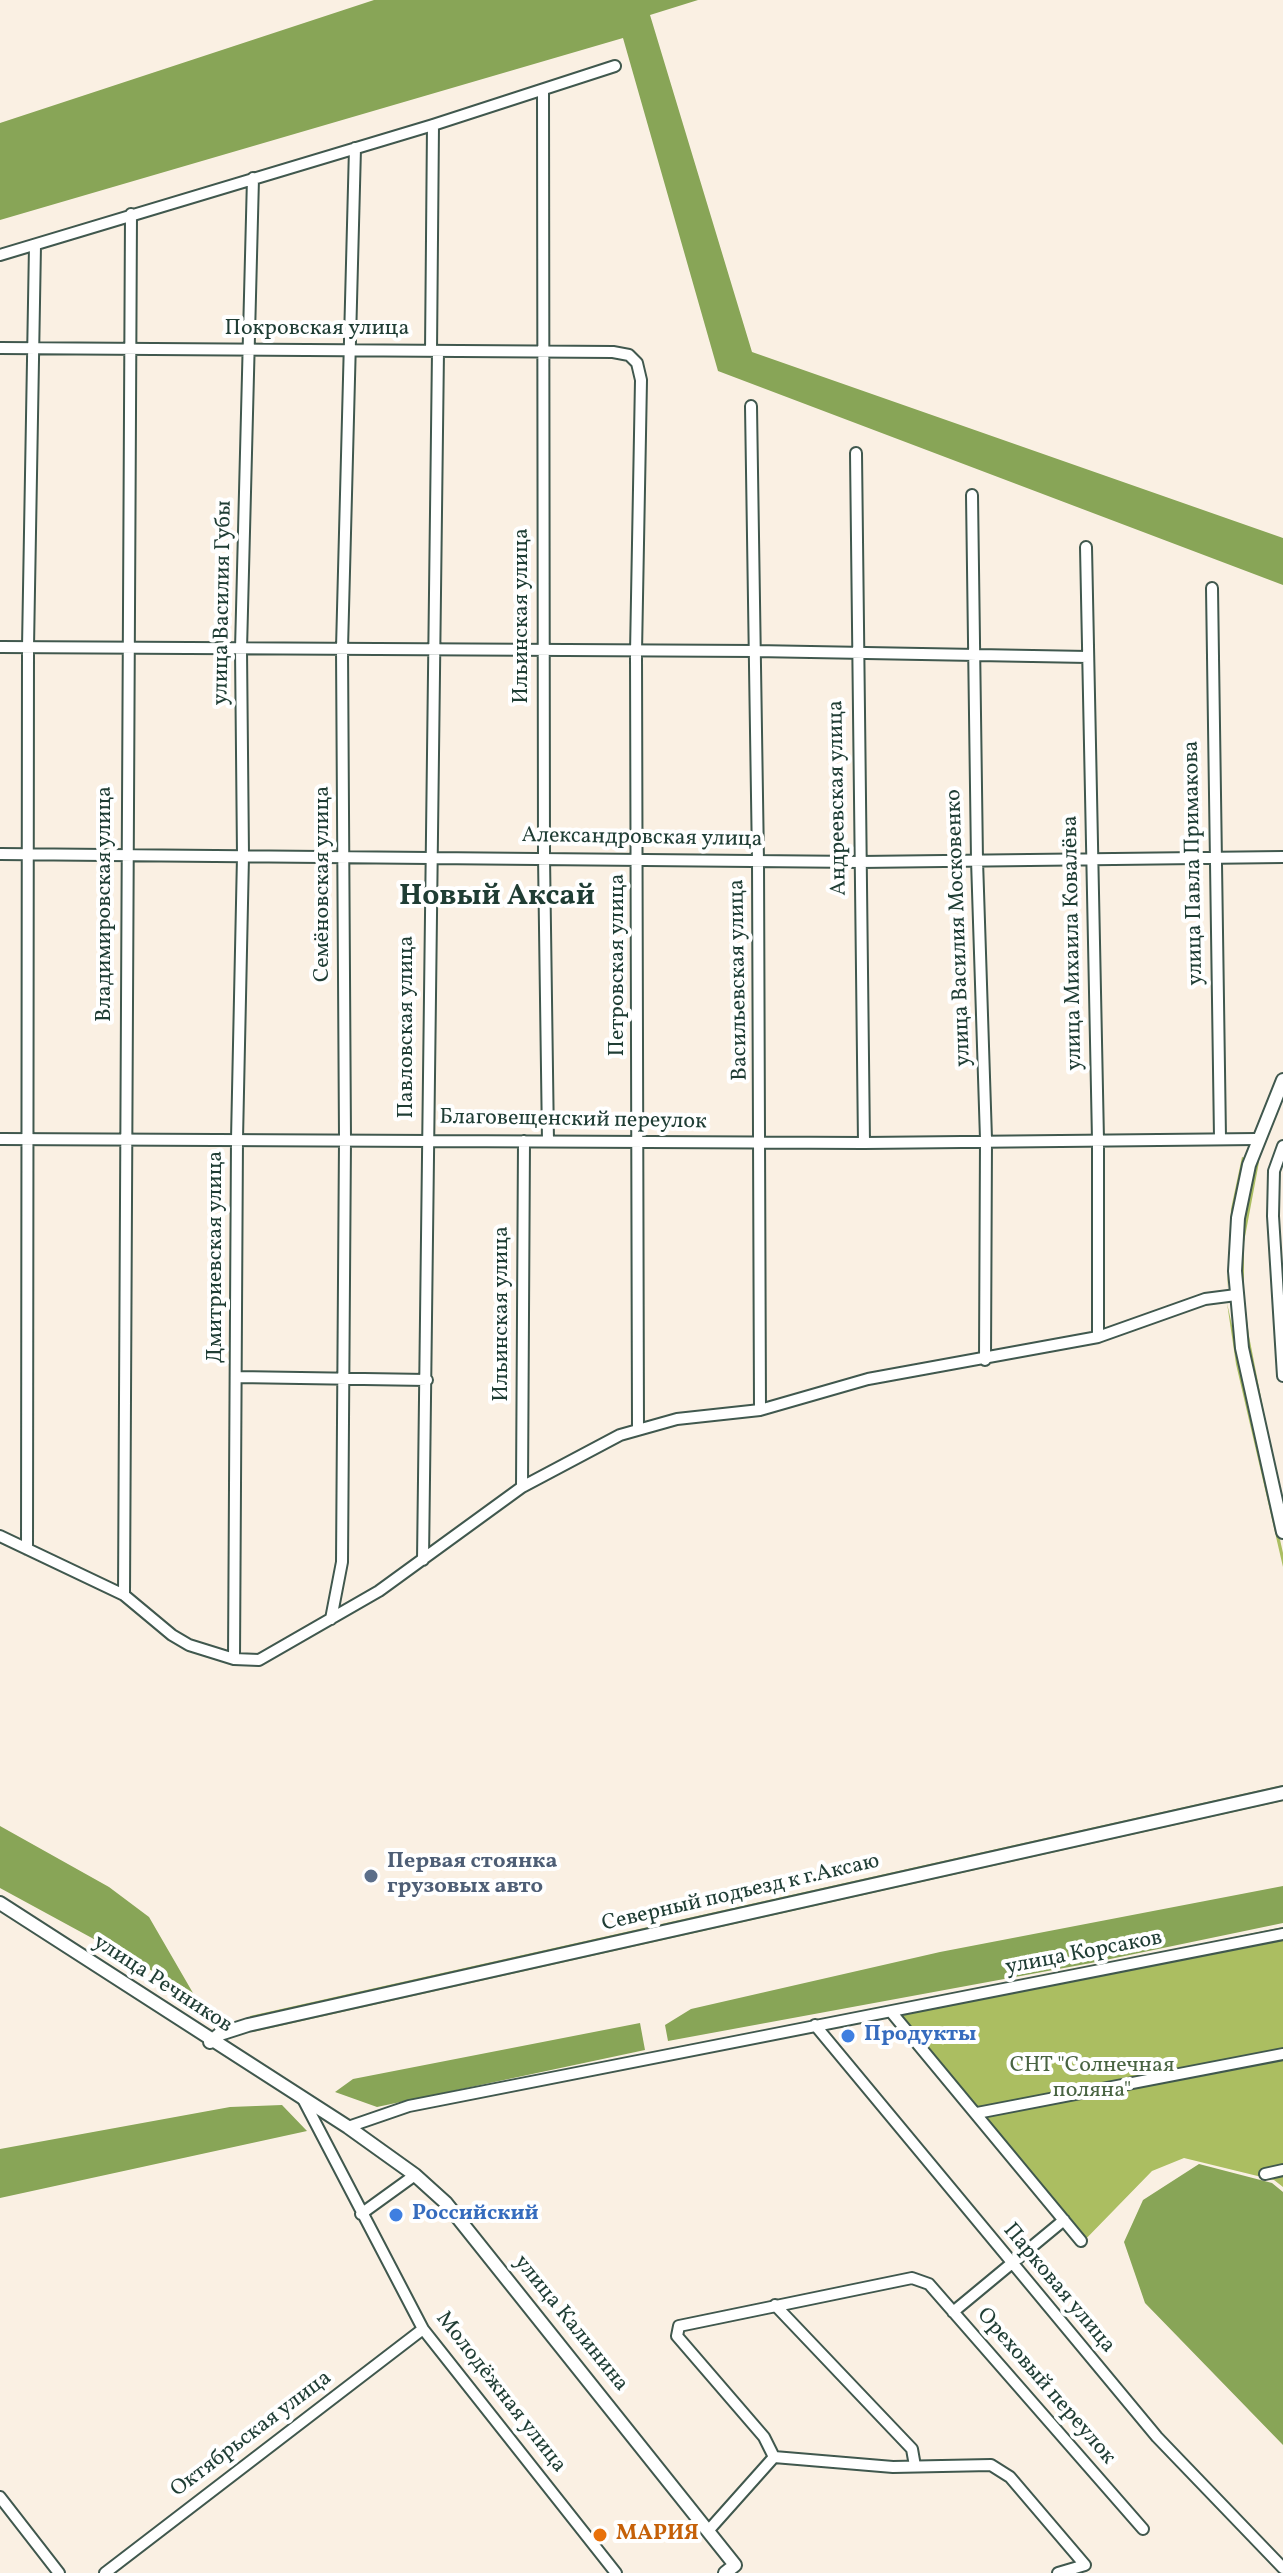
<!DOCTYPE html>
<meta charset="utf-8">
<style>
body{margin:0}
canvas{display:block;background:#faf0e3}
</style>
<canvas width="1283" height="2573"></canvas>
<script>
const ctx = document.querySelector('canvas').getContext('2d');
ctx.lineJoin = 'round';
function fillPath(path, color) { ctx.fillStyle = color; ctx.fill(path, 'evenodd'); }
const shape = rows => new Path2D(rows.map(r => 'M' + r).join(''));
function trace(path, color, width, dash) { ctx.strokeStyle = color; ctx.lineWidth = width; ctx.lineCap = dash ? 'butt' : 'round'; ctx.setLineDash(dash || []); ctx.stroke(path); }
function drawText(font, color, halo, rows, align = 'center') {
  ctx.font = font + ' Vollkorn,serif'; ctx.lineWidth = 8; ctx.setLineDash([]); ctx.textBaseline = 'middle'; ctx.strokeStyle = halo; ctx.fillStyle = color; for (const [text, x, y, turn = 0] of rows) {
    ctx.save(); ctx.translate(x, y); ctx.rotate((+turn || 0) * Math.PI / 180); ctx.textAlign = isNaN(turn) ? turn : align; if (halo) ctx.strokeText(text, 0, 0); ctx.fillText(text, 0, 0); ctx.restore();
  }
}
fillPath(shape([
 [1242,1157,1245,1158,1235,1204,1227,1290,1231,1209],
 [1256,1161,1259,1162,1244,1242,1244,1295,1249,1336,1283,1510,1247,1346,1240,1270,1244,1218],
 [1227,1303,1283,1553,1283,1567,1236,1364],
 [1283,1785,1283,1788,250,2019,250,2016],
 [1283,1798,1283,1801,253,2032,253,2029],
 [1283,1927,1283,2187,1274,2180,1184,2158,1152,2171,1078,2247,885,2009]
]), '#abbe61');
fillPath(shape([
 [374,0,698,0,650,15,752,352,1283,538,1283,585,718,371,623,38,0,220,0,123],
 [0,1826,109,1887,149,1917,193,1993,0,1888],
 [1283,1886,1283,1923,1091,1963,668,2041,665,2025,691,2009,940,1952],
 [640,2023,645,2050,377,2107,335,2092,353,2079],
 [282,2105,307,2131,0,2198,0,2149,230,2107],
 [1199,2164,1272,2183,1283,2192,1283,2445,1145,2303,1124,2242,1143,2200]
]), '#88a557');
const minor = shape([
 [543,90,544,857,548,1141],
 [0,255,433,125,615,66],
 [0,348,613,352,629,355,637,363,641,380,636,652,638,1430],
 [431,351,433,125],
 [751,406,758,861,760,1410],
 [856,453,864,1143],
 [972,495,977,860,986,1139,985,1360],
 [1086,547,1098,1140,1098,1337],
 [1212,588,1220,1138],
 [0,647,755,651,1088,657],
 [0,854,860,862,1283,857],
 [0,1139,864,1143,1257,1139],
 [1283,1146,1274,1171,1273,1216,1283,1376],
 [237,1377,427,1380],
 [522,1487,524,1141],
 [0,1536,124,1595,172,1635,189,1645,234,1659,259,1660,379,1591,522,1487,620,1435,677,1419,760,1410,868,1379,1098,1337,1205,1299,1236,1295],
 [27,1549,28,647,35,245],
 [423,1560,438,351],
 [124,1595,131,214],
 [331,1619,342,1562,345,1139,342,648,355,148],
 [234,1659,237,1139,243,856,241,649,253,178],
 [892,2013,1081,2241],
 [815,2025,1157,2437,1283,2568],
 [303,2099,423,2329,616,2573],
 [977,2113,1283,2054],
 [348,2127,409,2106,1283,1934],
 [1265,2174,1283,2170],
 [361,2214,415,2175],
 [775,2305,912,2449,915,2466],
 [953,2312,1064,2220],
 [774,2457,764,2437,677,2336,679,2326,912,2278,929,2284,1143,2529],
 [0,2497,59,2573],
 [708,2531,774,2457,893,2467,991,2465,1010,2477,1085,2565,1058,2573],
 [105,2573,423,2329]
]);
const tertiary = shape([
 [1283,1080,1249,1165,1238,1218,1235,1271,1242,1348,1283,1532],
 [0,1903,348,2127,415,2175,446,2203,735,2565,725,2573],
 [210,2042,220,2034,248,2025,1283,1793]
]);
trace(minor, '#40584e', 14);
trace(tertiary, '#40584e', 16);
trace(minor, '#fff', 10);
trace(tertiary, '#fff', 12);
for (const [x, y, r, color] of [
 [371,1876,8,"#5c6f8a"],
 [848,2036,8,"#3f7fe0"],
 [396,2215,8,"#3f7fe0"],
 [600,2535,8,"#e8710a"]
]) { const dot = new Path2D(); dot.arc(x, y, r, 0, 2 * Math.PI); ctx.fillStyle = color; ctx.fill(dot); trace(dot, '#fff', 3); }
drawText('22px', '#1f3d34', '#fff', [
 ["Покровская улица",317,330],
 ["улица Василия Губы",224,603,-89],
 ["Ильинская улица",523,616,-90],
 ["Андреевская улица",839,798,-91],
 ["Александровская улица",642,839,1],
 ["улица Павла Примакова",1195,863,-91],
 ["Семёновская улица",324,884,-90],
 ["Владимировская улица",106,904,-90],
 ["улица Василия Московенко",960,928,-92],
 ["улица Михаила Ковалёва",1074,943,-91],
 ["Петровская улица",619,965,-90],
 ["Васильевская улица",740,980,-91],
 ["Павловская улица",408,1027,-90],
 ["Благовещенский переулок",573,1121,1],
 ["Дмитриевская улица",217,1257,-90],
 ["Ильинская улица",503,1314,-90],
 ["Северный подъезд к г.Аксаю",741,1894,-13],
 ["улица Корсаков",1084,1954,-11],
 ["улица Речников",162,1985,33],
 ["Парковая улица",1058,2289,50],
 ["улица Калинина",570,2324,51],
 ["Ореховый переулок",1045,2387,49],
 ["Молодёжная улица",500,2393,52],
 ["Октябрьская улица",252,2435,-37]
]);
drawText('bold 22px', '#4e5e75', '#fff', [
 ["Первая стоянка",387,1863],
 ["грузовых авто",387,1888]
], 'left');
drawText('bold 22px', '#366cbe', '#fff', [
 ["Продукты",864,2036],
 ["Российский",412,2215]
], 'left');
drawText('22px', '#496442', '#fff', [
 ["СНТ \"Солнечная",1092,2067],
 ["поляна\"",1092,2092]
]);
drawText('bold 22px', '#c56008', '#fff', [
 ["МАРИЯ",616,2535]
], 'left');
drawText('bold 30px', '#1f3d34', '#fff', [
 ["Новый Аксай",497,898]
]);
</script>
